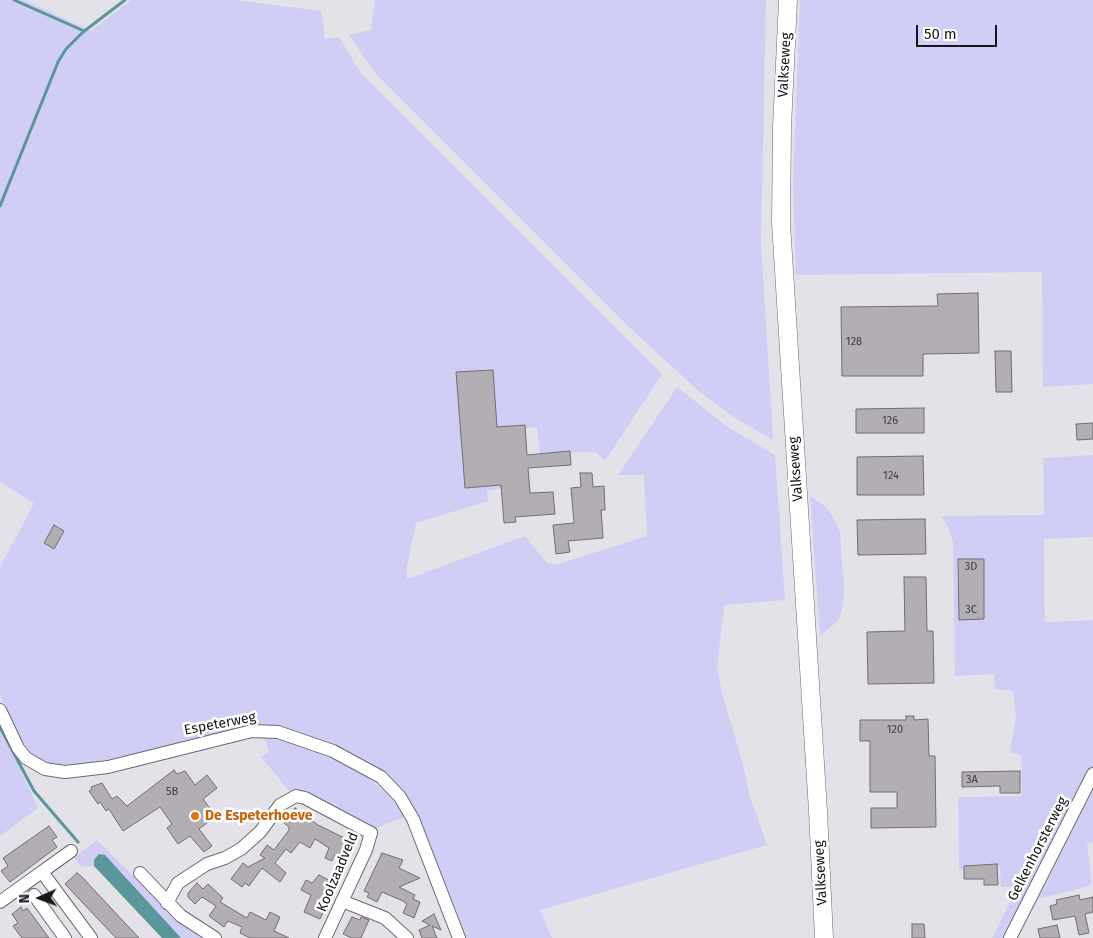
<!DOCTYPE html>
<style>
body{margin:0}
#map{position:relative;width:1093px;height:938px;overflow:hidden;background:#e3e2e8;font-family:"Fira Sans",sans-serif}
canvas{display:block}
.north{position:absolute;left:15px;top:873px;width:50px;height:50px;-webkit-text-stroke:4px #fff;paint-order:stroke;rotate:268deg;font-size:14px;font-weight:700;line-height:20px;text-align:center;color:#161618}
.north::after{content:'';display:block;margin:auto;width:18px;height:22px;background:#161618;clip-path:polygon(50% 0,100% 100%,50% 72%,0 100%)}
.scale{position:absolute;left:916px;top:25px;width:81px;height:22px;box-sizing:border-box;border:2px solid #161618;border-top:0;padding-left:6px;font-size:15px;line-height:18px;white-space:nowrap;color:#161618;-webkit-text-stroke:4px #fff;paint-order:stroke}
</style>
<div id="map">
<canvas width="1093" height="938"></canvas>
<div class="north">N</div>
<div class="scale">50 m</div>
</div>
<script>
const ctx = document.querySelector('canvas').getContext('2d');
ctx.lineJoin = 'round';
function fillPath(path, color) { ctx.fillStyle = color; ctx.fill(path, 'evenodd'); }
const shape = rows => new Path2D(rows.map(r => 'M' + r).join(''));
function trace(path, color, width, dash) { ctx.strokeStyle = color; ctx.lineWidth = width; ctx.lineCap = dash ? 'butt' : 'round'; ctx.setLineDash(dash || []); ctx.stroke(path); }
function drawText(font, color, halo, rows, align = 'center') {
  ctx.font = font + ' "Fira Sans",sans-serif'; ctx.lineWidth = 5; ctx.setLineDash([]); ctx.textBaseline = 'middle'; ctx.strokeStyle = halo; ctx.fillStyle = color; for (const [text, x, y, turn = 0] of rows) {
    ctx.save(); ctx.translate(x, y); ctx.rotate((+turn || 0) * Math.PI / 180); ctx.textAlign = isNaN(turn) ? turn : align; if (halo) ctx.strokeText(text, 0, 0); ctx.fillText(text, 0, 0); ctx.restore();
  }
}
fillPath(shape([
 [0,0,24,0,91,31,131,0,234,0,321,11,325,39,339,37,361,73,662,374,605,461,596,452,540,453,537,427,498,431,503,488,487,491,488,501,416,523,407,566,407,579,525,536,547,563,555,565,647,536,644,475,618,475,677,387,729,428,775,455,785,600,724,605,717,667,722,693,743,764,749,794,767,845,540,910,552,938,462,938,395,786,274,729,82,764,65,765,38,761,13,729,0,695,0,567,34,503,0,482],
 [375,0,766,0,761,242,773,440,735,418,700,392,633,331,375,73,349,35,371,30],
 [800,0,1093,0,1093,384,1043,387,1042,272,796,275,793,183],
 [1093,455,1093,537,1044,539,1045,622,1093,620,1093,767,1010,938,992,938,1017,887,1001,887,1000,867,959,870,958,797,1022,796,1021,756,1010,752,1010,749,1016,718,1013,691,995,689,994,674,955,676,953,542,947,525,941,516,1044,515,1043,458],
 [810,496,826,507,835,520,840,533,844,589,842,609,838,621,820,636],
 [0,724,38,808,0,836],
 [263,737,273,737,322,753,362,773,392,797,404,817,375,829,289,791,261,757,269,751],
 [1093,789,1093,842,1087,844,1092,883,1086,887,1038,899],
 [97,840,175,917,190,930,205,938,181,938,94,860,94,866,82,867,74,858]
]), '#d1cef5');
fillPath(shape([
 [99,854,105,855,181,938,162,938,94,866,94,860]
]), '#5a969a');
trace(shape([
 [14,0,84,31],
 [0,206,58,62,66,49,83,32,125,0],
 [0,727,34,791,78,842]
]), '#5a969a', 3);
const building = shape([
 [978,293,979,353,923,354,923,376,842,376,841,307,938,306,937,294,978,293],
 [995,351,1011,351,1012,392,996,392,995,351],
 [493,370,497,427,525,425,527,455,570,451,571,465,528,468,530,493,553,492,555,514,515,517,516,522,504,523,501,485,465,488,456,372,493,370],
 [924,408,924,433,856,433,856,409,924,408],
 [1093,423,1093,439,1077,440,1076,424,1093,423],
 [923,456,924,495,857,495,857,457,923,456],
 [580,473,592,473,593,487,604,486,605,510,601,510,603,538,568,541,570,552,556,554,553,525,574,523,571,488,581,487,580,473],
 [925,519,926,554,858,555,857,520,925,519],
 [54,525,64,531,54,549,44,543,54,525],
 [958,559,984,559,984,619,959,620,958,559],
 [904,577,926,577,927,631,933,631,934,683,868,684,867,632,905,631,904,577],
 [906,716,914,716,914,720,928,719,929,756,935,756,936,827,871,828,871,808,897,808,897,792,870,792,870,741,860,741,860,720,906,720,906,716],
 [174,770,177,774,185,771,195,785,207,775,217,788,203,799,216,816,199,829,212,846,204,852,190,836,178,844,167,828,172,824,160,807,123,831,109,809,106,811,100,802,98,804,89,791,92,789,91,787,102,783,112,799,117,796,127,806,174,770],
 [1020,771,1020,793,1000,793,1000,786,962,787,962,772,1020,771],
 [295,808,318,825,355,843,347,860,335,855,332,861,325,858,329,848,315,839,310,848,300,842,291,853,286,849,275,863,286,873,280,882,262,868,249,886,245,883,242,887,231,879,243,863,248,867,265,858,260,855,267,845,274,850,289,830,289,827,284,823,295,808],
 [49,826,57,837,52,840,57,847,10,882,1,871,8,866,3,858,49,826],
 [382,853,403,860,399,868,420,878,399,887,415,895,413,899,420,902,414,918,403,913,407,904,403,901,382,892,377,902,367,897,369,893,364,891,382,853],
 [997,864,998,885,984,885,984,879,964,879,964,866,997,864],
 [77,873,81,876,139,938,116,938,65,884,77,873],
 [319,875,336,884,320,919,304,912,311,895,301,890,306,880,312,883,319,875],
 [197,883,203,889,208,884,223,898,220,902,247,918,250,912,266,920,270,912,280,917,274,931,289,938,250,938,240,933,242,927,228,921,224,927,209,916,216,906,202,897,195,904,188,897,188,893,197,883],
 [1079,895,1080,900,1093,897,1093,912,1085,914,1089,933,1079,935,1075,916,1053,920,1050,906,1057,904,1056,900,1079,895],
 [21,907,23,911,27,908,49,938,22,938,13,926,18,923,12,914,21,907],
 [434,914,441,930,432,926,437,938,422,938,419,930,430,925,422,921,434,914],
 [352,917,360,920,361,917,369,920,361,938,352,938,343,934,352,917],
 [912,924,924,924,925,938,912,938,912,924],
 [1057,925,1060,938,1040,938,1038,929,1057,925]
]);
fillPath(building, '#b3aeb3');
trace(building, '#716d71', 1);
const street = shape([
 [0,710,18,748,26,758,45,769,65,772,108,767,252,731,278,732,333,751,381,777,400,797,413,819,459,938],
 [42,872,91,938],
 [140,873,181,916,215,938],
 [34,895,65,938],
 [342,901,385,918,407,938],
 [0,902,71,851],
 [167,903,178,883,207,864,225,858,241,849,260,832,280,805,296,796,305,798,371,833,366,850,325,938],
 [1010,938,1093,774]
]);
const secondary = shape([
 [788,0,782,127,781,223,818,811,824,938]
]);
trace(street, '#6a6a6f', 14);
trace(secondary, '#6a6a6f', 19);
trace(street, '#fff', 12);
trace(secondary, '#fff', 18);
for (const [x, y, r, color] of [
 [195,816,5,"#e8710a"]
]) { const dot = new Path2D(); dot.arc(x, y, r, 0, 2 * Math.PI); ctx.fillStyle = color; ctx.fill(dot); trace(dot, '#fff', 2); }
drawText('11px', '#3d3c3f', null, [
 ["128",854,342],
 ["126",890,421],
 ["124",891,476],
 ["3D",971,567],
 ["3C",971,610],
 ["120",895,730],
 ["3A",972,780],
 ["5B",172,792]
]);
drawText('14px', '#161618', '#fff', [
 ["Valkseweg",785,65,-87],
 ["Valkseweg",796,469,-94],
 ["Espeterweg",220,724,-11],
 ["Gelkenhorsterweg",1038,849,-63],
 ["Koolzaadveld",338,872,-67],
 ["Valkseweg",821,873,-93]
]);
drawText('bold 14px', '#c56008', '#fff', [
 ["De Espeterhoeve",205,816]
], 'left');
</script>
